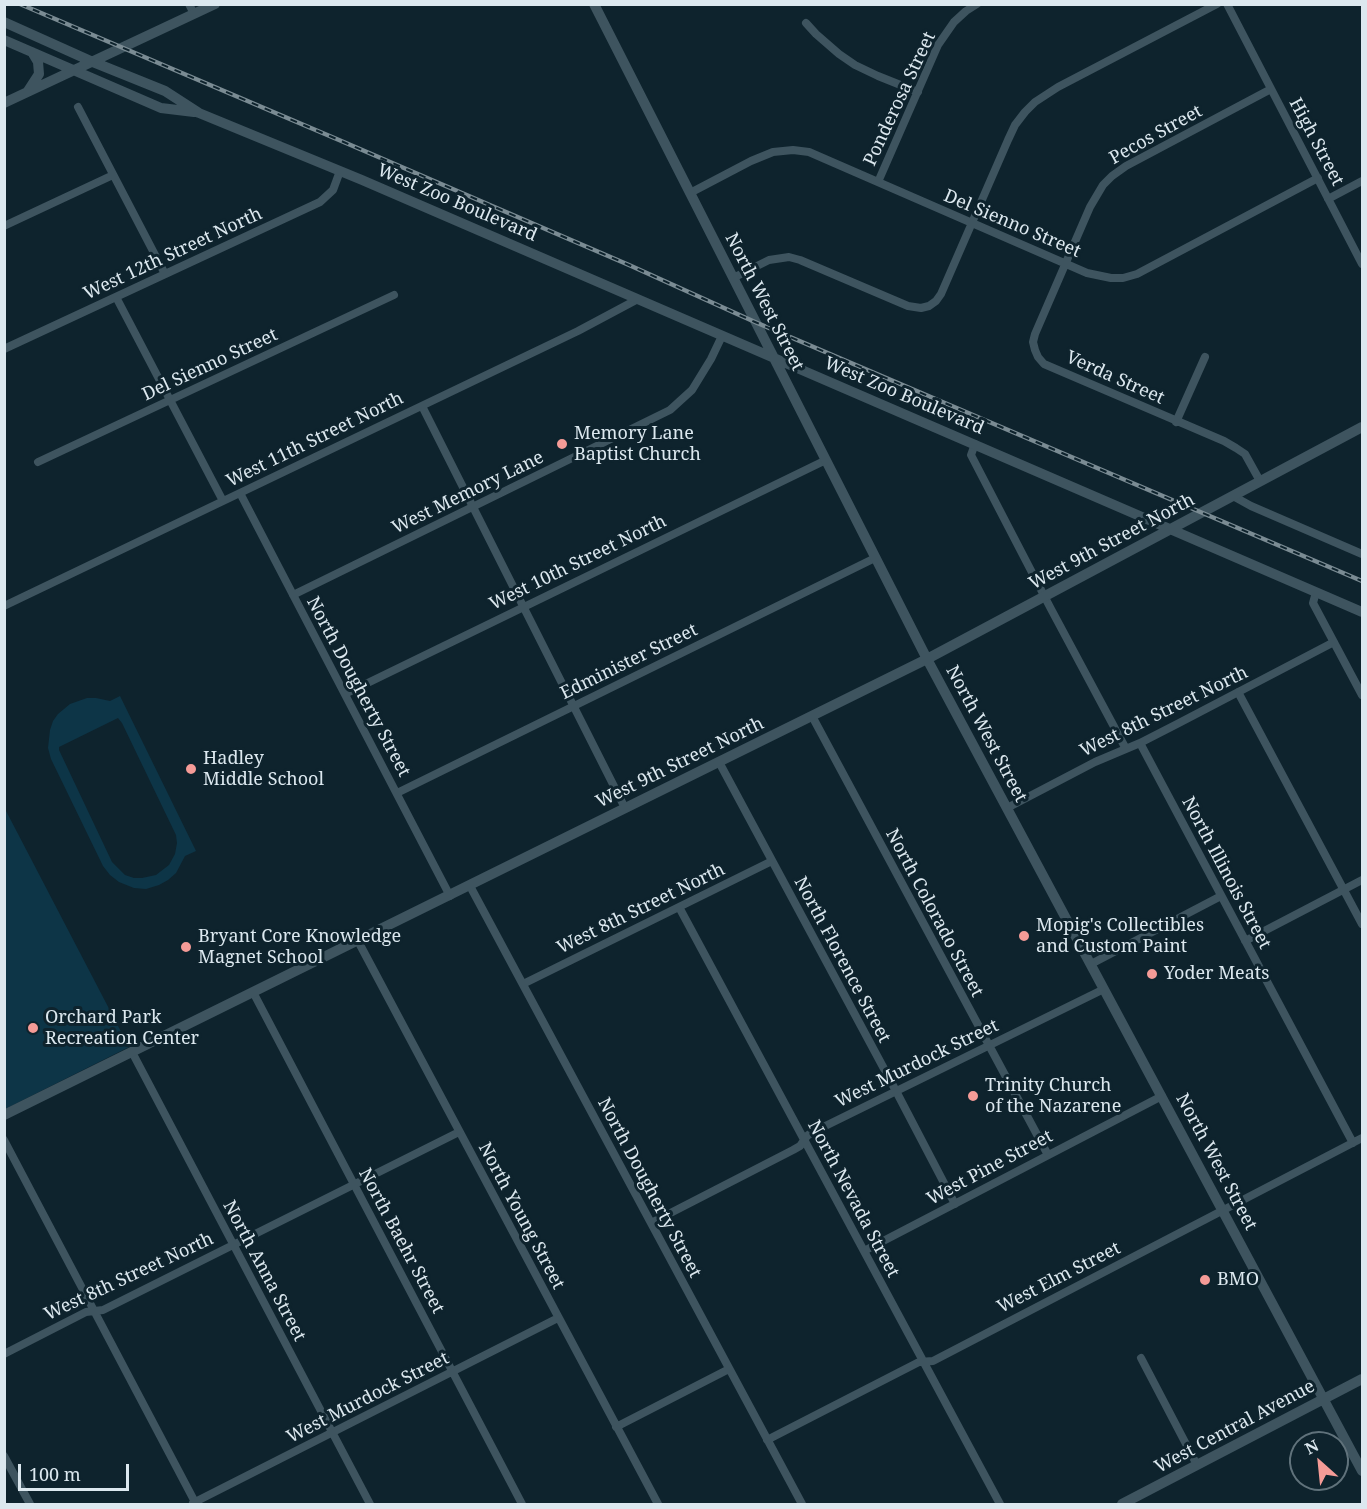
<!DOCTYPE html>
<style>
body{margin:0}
#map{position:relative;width:1367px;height:1509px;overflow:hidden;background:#0e232d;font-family:"Noto Serif",serif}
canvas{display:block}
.frame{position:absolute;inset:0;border:6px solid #dce8ef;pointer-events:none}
.north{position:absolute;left:1289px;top:1431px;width:60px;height:60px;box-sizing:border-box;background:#0e232d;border:2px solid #60727b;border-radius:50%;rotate:333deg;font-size:16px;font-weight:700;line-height:24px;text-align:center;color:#dce8ef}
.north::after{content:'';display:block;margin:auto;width:21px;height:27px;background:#f59b97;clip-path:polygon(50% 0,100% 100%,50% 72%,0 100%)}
.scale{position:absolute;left:18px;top:1464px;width:111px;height:27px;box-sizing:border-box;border:3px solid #dce8ef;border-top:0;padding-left:8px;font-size:18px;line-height:21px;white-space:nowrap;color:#dce8ef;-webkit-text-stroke:4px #0e232d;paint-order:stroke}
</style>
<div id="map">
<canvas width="1367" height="1509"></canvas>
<div class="frame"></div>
<div class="north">N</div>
<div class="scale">100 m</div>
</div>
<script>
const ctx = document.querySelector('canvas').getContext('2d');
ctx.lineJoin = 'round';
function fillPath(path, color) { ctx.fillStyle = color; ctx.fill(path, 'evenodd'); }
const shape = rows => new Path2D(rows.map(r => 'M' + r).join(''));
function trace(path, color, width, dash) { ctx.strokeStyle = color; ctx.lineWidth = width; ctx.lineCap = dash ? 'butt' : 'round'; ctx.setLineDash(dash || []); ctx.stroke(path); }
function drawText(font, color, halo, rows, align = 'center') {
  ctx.font = font + ' "Noto Serif",serif'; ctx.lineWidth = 6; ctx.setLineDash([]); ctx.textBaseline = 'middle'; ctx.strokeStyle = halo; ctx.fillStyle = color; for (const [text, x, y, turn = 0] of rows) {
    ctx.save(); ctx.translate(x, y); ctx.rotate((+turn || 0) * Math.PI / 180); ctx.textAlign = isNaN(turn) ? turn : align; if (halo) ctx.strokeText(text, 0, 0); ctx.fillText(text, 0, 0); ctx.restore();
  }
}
fillPath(shape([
 [120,696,196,851,185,856,176,873,168,880,159,885,146,889,134,888,119,882,110,875,103,866,51,759,48,748,50,730,53,721,58,714,70,704,87,698,96,698,110,701],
 [118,718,122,723,176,835,177,843,175,854,169,865,156,875,142,878,134,878,125,875,112,862,59,750,59,747],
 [5,809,129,1047,5,1109]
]), '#0d3547');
trace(shape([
 [189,4,194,14],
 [1227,4,1362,264],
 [806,23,816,34,839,54,855,65,878,76,918,92],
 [78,107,165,274],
 [878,182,938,45,954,22,966,11,977,4],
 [690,193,751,161,773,152,793,150,809,152,1087,273,1111,278,1123,278,1137,274,1318,178],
 [1328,199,1362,181],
 [4,226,113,175],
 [733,278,769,260,789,257,800,260,908,306,921,308,929,306,936,301,941,294,1008,140,1015,125,1025,112,1035,102,1058,87,1217,4],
 [116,297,223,501],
 [4,349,320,202,333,190,340,171],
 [422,406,625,808],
 [1176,422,1205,357],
 [975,444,971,455,1051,609,1126,749],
 [38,462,394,295],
 [1260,481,1245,454,1236,448,1224,441,1044,364,1038,357,1035,350,1033,342,1035,334,1090,207,1103,185,1112,176,1126,166,1271,89],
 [240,493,450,896],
 [1233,496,1251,506,1362,554],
 [1316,592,1313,603,1362,695],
 [293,595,670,410,692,390,711,359,722,336],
 [4,606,578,331,638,299],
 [1238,692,1362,924],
 [345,694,826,460],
 [812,716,1048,1155],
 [1140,743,1353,1143],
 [719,762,896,1091,955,1204],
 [397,793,875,558],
 [1007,808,1095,762,1140,743,1179,723,1334,642],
 [470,886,802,1504],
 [679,907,1000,1504],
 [358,941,658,1504],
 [1245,941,1362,880],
 [1091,964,1221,896],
 [523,984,772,861],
 [253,992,522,1504],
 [132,1052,370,1504],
 [4,1140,196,1504],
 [651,1223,793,1150,800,1146,807,1136,811,1133,1104,989],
 [864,1251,1162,1096],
 [4,1354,86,1312,103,1310,459,1132],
 [1141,1358,1197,1465],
 [616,1427,729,1369],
 [767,1440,919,1362,933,1361,1362,1138],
 [4,1456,30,1504],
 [193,1503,558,1318]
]), '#3e545f', 8);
trace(shape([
 [594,4,927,659,1362,1471],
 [4,22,93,62,165,91,199,113,362,180,1362,612],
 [4,40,161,108,194,112],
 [28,91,39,74,38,62,32,52],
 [4,103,215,4],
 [4,1115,927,659,1362,427],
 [1122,1504,1362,1379]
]), '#3e545f', 10);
const rail = shape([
 [20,4,339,140,629,265,755,322,1362,581]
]);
trace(rail, '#7a8b93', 4.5);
trace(rail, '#0e232d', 2, [7]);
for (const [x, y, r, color] of [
 [562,444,6,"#f59b97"],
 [191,769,6,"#f59b97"],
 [1024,936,6,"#f59b97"],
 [186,947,6,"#f59b97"],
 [1152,974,6,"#f59b97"],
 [33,1028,6,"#f59b97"],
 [973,1096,6,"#f59b97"],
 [1205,1280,6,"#f59b97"]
]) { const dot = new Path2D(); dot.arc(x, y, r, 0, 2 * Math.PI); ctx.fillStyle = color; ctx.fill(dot); trace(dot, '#0e232d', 2); }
drawText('18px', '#dce8ef', '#0e232d', [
 ["Ponderosa Street",900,99,-65],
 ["Pecos Street",1156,135,-29],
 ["High Street",1316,142,62],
 ["West Zoo Boulevard",457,203,23],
 ["Del Sienno Street",1012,224,23],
 ["West 12th Street North",173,254,-25],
 ["North West Street",764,302,63],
 ["Del Sienno Street",210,365,-25],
 ["Verda Street",1115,378,24],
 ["West Zoo Boulevard",904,396,23],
 ["West 11th Street North",315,440,-26],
 ["West Memory Lane",468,493,-26],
 ["West 9th Street North",1112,542,-28],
 ["West 10th Street North",578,563,-26],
 ["Edminister Street",629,662,-26],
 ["North Dougherty Street",358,687,62],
 ["West 8th Street North",1164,712,-26],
 ["North West Street",986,734,62],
 ["West 9th Street North",680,763,-26],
 ["North Illinois Street",1226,873,62],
 ["West 8th Street North",641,909,-26],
 ["North Colorado Street",934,913,62],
 ["North Florence Street",842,960,62],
 ["West Murdock Street",917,1064,-26],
 ["North West Street",1216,1162,62],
 ["West Pine Street",990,1168,-28],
 ["North Dougherty Street",649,1188,62],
 ["North Nevada Street",853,1199,62],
 ["North Young Street",521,1216,62],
 ["North Baehr Street",401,1241,62],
 ["North Anna Street",264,1271,62],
 ["West 8th Street North",129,1277,-25],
 ["West Elm Street",1059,1278,-27],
 ["West Murdock Street",368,1398,-27],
 ["West Central Avenue",1235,1427,-28]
]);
drawText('18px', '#dce8ef', '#0e232d', [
 ["Memory Lane",574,434],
 ["Baptist Church",574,455],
 ["Hadley",203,759],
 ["Middle School",203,780],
 ["Mopig's Collectibles",1036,926],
 ["and Custom Paint",1036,947],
 ["Bryant Core Knowledge",198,937],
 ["Magnet School",198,958],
 ["Yoder Meats",1164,974],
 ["Orchard Park",45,1018],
 ["Recreation Center",45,1039],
 ["Trinity Church",985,1086],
 ["of the Nazarene",985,1107],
 ["BMO",1217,1280]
], 'left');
</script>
